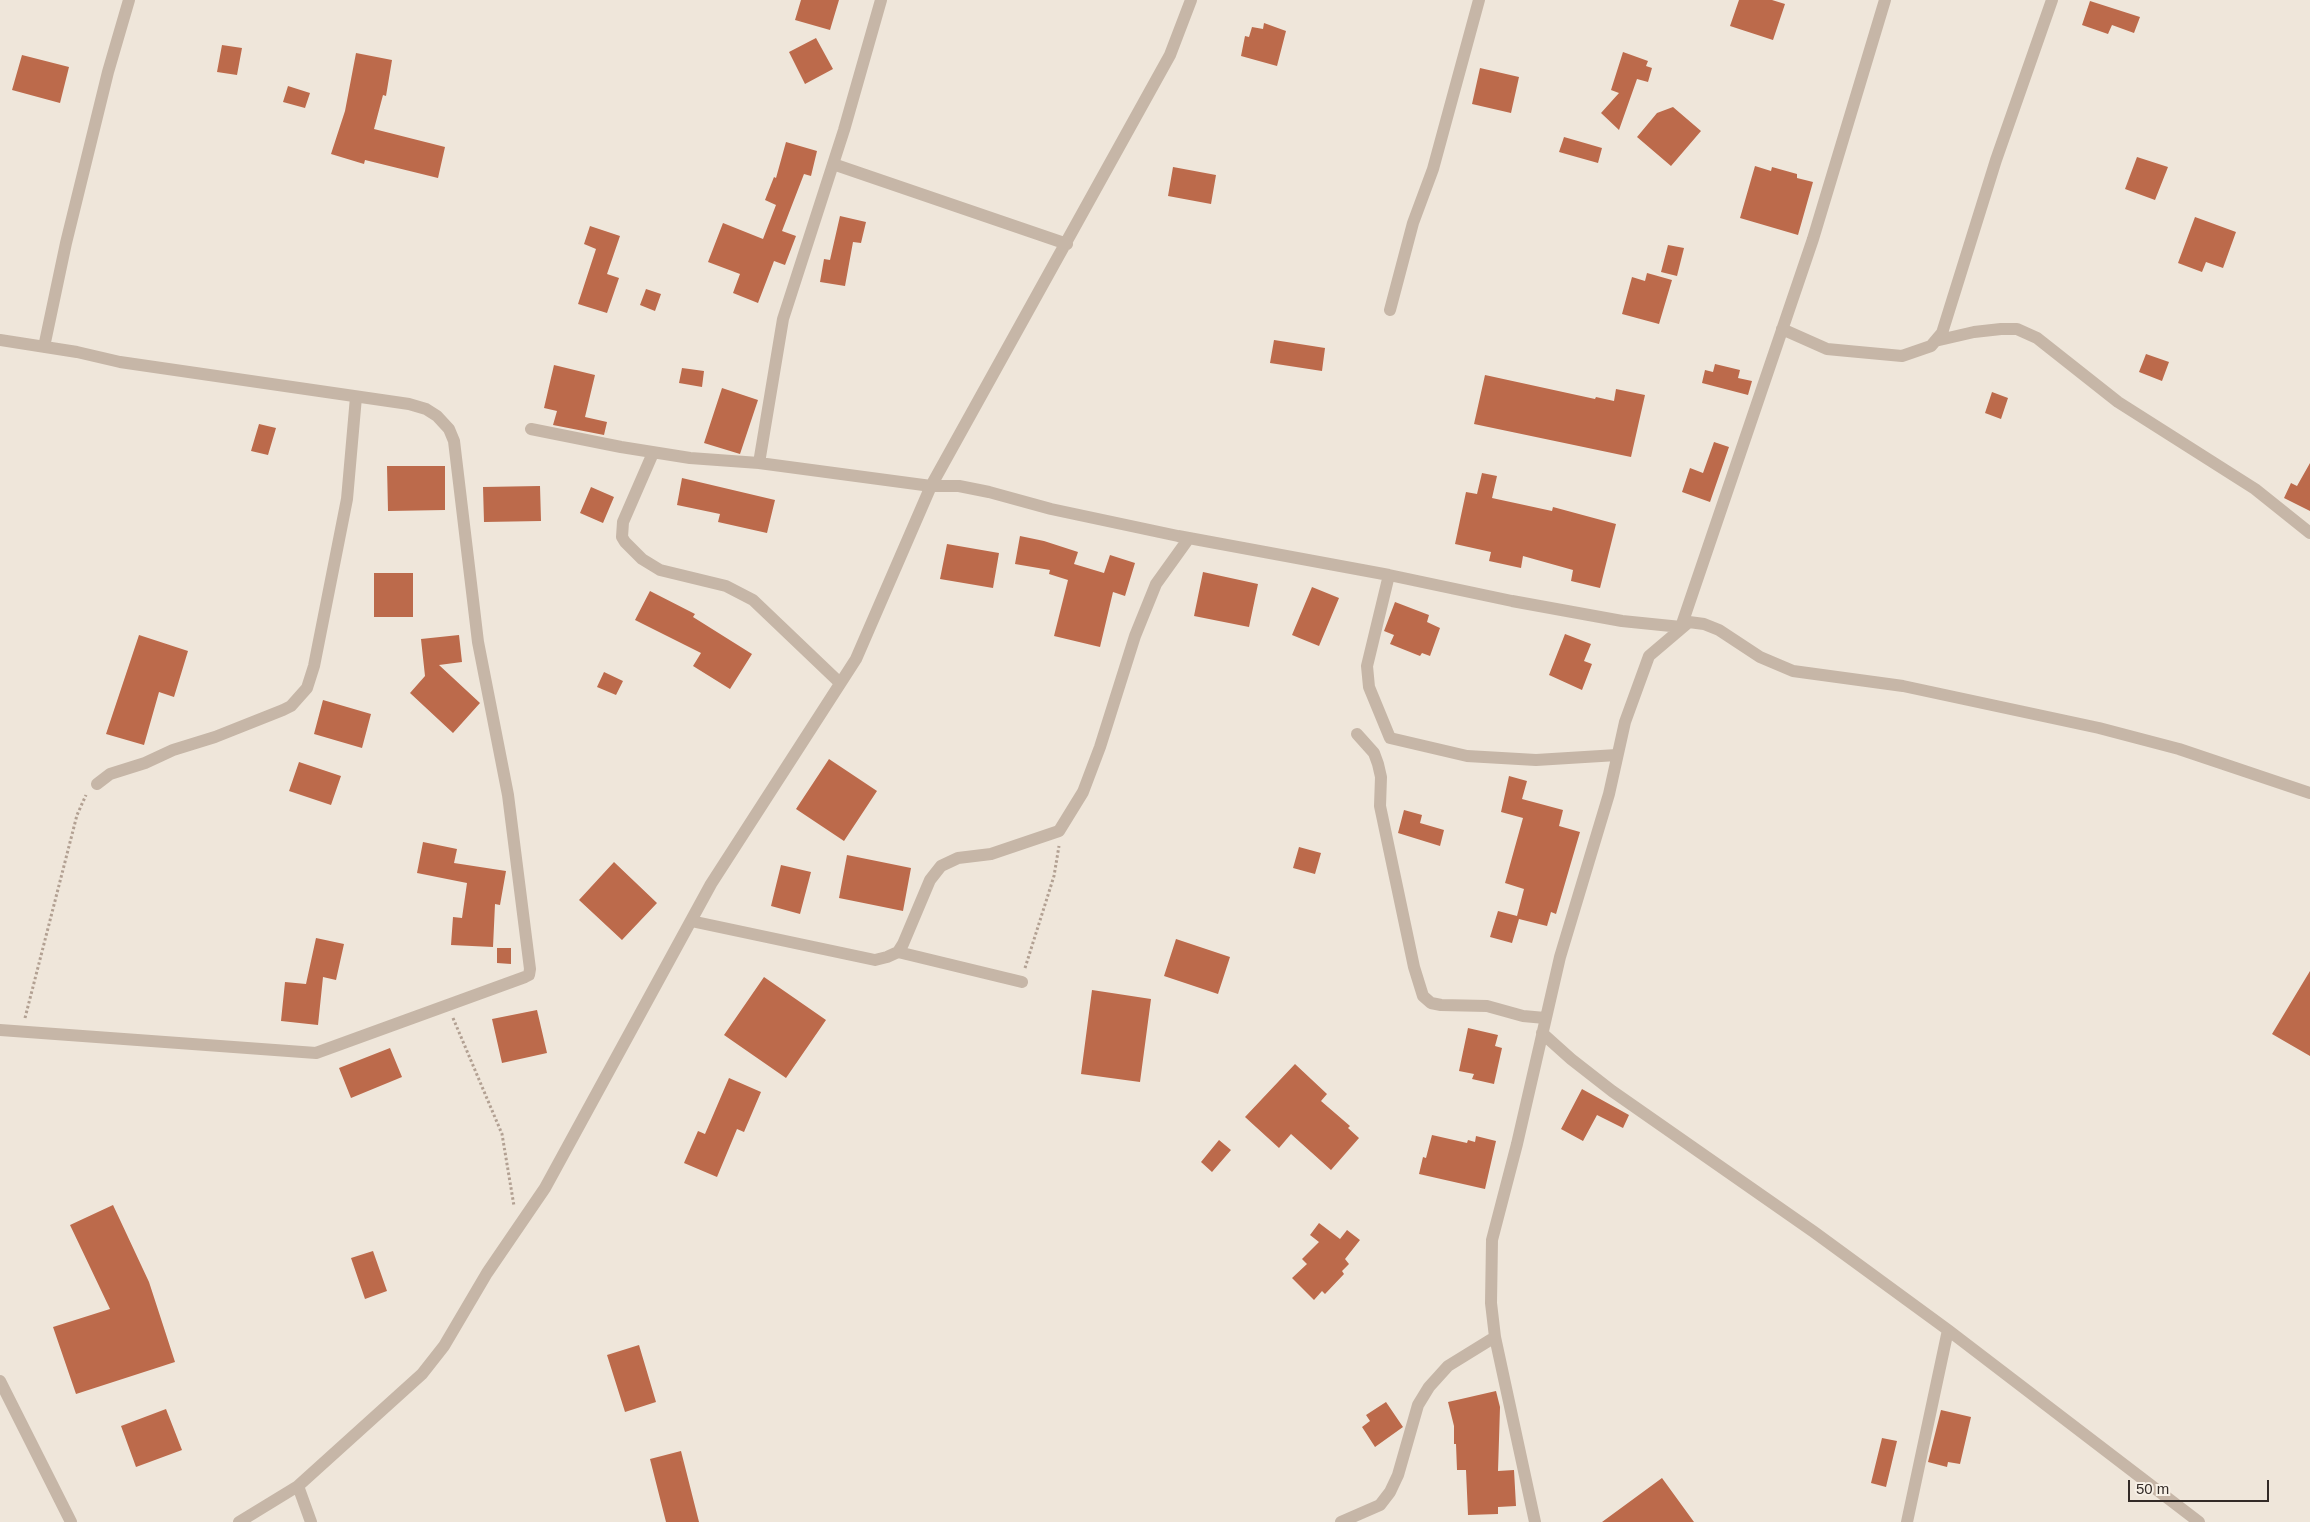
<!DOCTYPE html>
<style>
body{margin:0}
#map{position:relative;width:2310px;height:1522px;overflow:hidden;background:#efe6da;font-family:Helvetica,sans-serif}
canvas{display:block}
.scale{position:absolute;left:2128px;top:1480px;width:141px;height:22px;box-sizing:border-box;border:2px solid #332b27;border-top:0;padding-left:6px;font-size:15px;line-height:18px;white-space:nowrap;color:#332b27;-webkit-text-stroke:4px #f7f0e6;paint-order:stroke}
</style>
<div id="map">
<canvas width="2310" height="1522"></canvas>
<div class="scale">50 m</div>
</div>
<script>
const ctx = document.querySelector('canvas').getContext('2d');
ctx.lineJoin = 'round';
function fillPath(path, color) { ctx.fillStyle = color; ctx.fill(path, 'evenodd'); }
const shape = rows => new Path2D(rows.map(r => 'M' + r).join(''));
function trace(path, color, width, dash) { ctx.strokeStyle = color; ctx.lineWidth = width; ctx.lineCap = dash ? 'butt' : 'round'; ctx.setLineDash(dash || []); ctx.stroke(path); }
fillPath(shape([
 [801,0,839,0,830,30,795,20],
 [1739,0,1772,0,1785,4,1773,40,1730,26],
 [2090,1,2140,17,2134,33,2112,25,2108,34,2082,25],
 [1264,23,1286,31,1277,66,1241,56,1245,36,1249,37,1252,27,1263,29],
 [816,38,833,69,805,84,789,52],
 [222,45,242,48,237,75,217,72],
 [1623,52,1648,61,1646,66,1652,68,1648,82,1637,79,1619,130,1601,113,1619,93,1611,90],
 [356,53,392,60,386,96,383,95,374,129,445,147,438,178,365,160,364,164,331,154,345,111],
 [22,55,69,67,60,103,12,90],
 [1480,68,1519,77,1511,113,1472,104],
 [288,86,310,93,305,108,283,102],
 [1673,107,1701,131,1671,166,1637,137,1657,113],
 [1564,137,1602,148,1598,163,1559,152],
 [786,142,817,151,811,176,804,174,782,231,796,236,785,265,774,261,758,303,733,293,740,274,708,262,723,223,763,239,776,205,765,200,774,177,776,178],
 [2137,157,2168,167,2155,200,2125,189],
 [1755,166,1771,171,1772,167,1797,174,1797,178,1813,182,1798,235,1740,218],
 [1173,167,1216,175,1211,204,1168,196],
 [840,216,866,222,861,243,853,242,845,286,820,282,824,259,830,260],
 [2195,217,2236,232,2223,268,2206,262,2202,272,2178,263],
 [590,226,620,236,607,274,619,278,607,313,578,304,596,249,584,244],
 [1668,245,1684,248,1677,276,1661,272],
 [1647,273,1672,280,1659,324,1622,314,1632,277,1645,281],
 [646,289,661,294,655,311,640,305],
 [1274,340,1325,348,1322,371,1270,363],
 [2146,354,2169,362,2162,381,2139,372],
 [1715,364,1740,370,1738,378,1752,381,1748,395,1702,383,1705,370,1713,372],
 [554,365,595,375,585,417,607,422,604,435,553,425,557,411,544,408],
 [682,368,704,371,702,387,679,383],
 [1485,375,1595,399,1596,397,1614,401,1616,389,1645,395,1631,457,1474,424],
 [722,388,758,400,740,454,704,443],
 [1992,392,2008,398,2001,419,1985,413],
 [259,424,276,428,268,455,251,451],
 [1714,442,1729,447,1710,502,1682,492,1690,468,1703,473],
 [2310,463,2310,511,2284,498,2291,483,2297,486],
 [387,466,445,466,445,510,388,511],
 [1482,473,1497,476,1492,498,1552,511,1553,507,1616,524,1600,588,1571,581,1573,570,1523,556,1521,568,1489,561,1491,552,1455,544,1466,492,1477,494],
 [682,478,775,500,767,533,718,522,720,514,677,505],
 [540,486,541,521,484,522,483,487],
 [591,487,614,497,603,523,580,513],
 [1020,536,1044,541,1078,552,1074,564,1104,573,1110,555,1135,563,1125,596,1113,592,1100,647,1054,636,1068,580,1049,574,1050,570,1015,564],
 [947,544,999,553,993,588,940,579],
 [1203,572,1258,584,1249,627,1194,616],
 [374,573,413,573,413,617,374,617],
 [1312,587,1339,598,1319,646,1292,635],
 [650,591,695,614,693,617,752,654,730,689,693,666,701,653,635,620],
 [1395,602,1429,615,1427,622,1440,628,1430,656,1422,653,1420,656,1390,644,1394,635,1384,631],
 [1565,634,1591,644,1584,661,1592,664,1582,690,1549,675],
 [139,635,188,651,174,697,159,692,144,745,106,734],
 [459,635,462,662,439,665,480,703,453,733,410,693,425,676,421,639],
 [604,672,623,681,616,695,597,687],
 [323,700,371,714,362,748,314,734],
 [829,759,877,791,844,841,796,809],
 [299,762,341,776,331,805,289,791],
 [1509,776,1527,781,1522,799,1563,810,1559,826,1580,832,1556,914,1551,912,1547,926,1519,919,1512,943,1490,937,1498,911,1517,916,1524,889,1505,883,1523,818,1501,812],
 [1404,810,1422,815,1420,823,1444,830,1440,846,1398,833],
 [423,842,457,849,454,863,506,871,500,905,495,904,493,947,451,945,453,917,462,918,467,883,417,873],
 [1299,847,1321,853,1315,874,1293,868],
 [847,855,911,868,903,911,839,898],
 [614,862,657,903,622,940,579,900],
 [781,865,811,872,800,914,771,906],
 [316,938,344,944,336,980,323,977,318,1025,281,1021,285,982,306,984],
 [1176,939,1230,957,1218,994,1164,976],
 [497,948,511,948,511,964,497,963],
 [2310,971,2310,1056,2272,1034],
 [764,977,826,1020,786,1078,724,1035],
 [1092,990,1151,999,1140,1082,1081,1074],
 [537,1010,547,1053,502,1063,492,1019],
 [1468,1028,1498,1035,1495,1046,1502,1048,1494,1084,1472,1079,1474,1074,1459,1071],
 [390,1048,402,1077,351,1098,339,1068],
 [1295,1064,1327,1094,1321,1101,1350,1126,1348,1128,1359,1138,1331,1170,1291,1134,1279,1148,1245,1117],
 [729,1078,761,1092,744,1132,737,1129,717,1177,684,1163,698,1131,705,1134],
 [1582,1089,1629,1115,1623,1128,1597,1115,1583,1141,1561,1129],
 [1432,1135,1467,1143,1468,1140,1475,1142,1476,1136,1496,1141,1485,1189,1419,1174,1423,1157,1426,1158],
 [1219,1140,1231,1150,1212,1172,1201,1162],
 [113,1205,149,1282,175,1362,76,1394,53,1327,110,1309,70,1225],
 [1319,1223,1340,1239,1347,1230,1360,1240,1345,1259,1349,1264,1342,1271,1344,1274,1325,1294,1322,1291,1314,1300,1292,1278,1307,1264,1302,1259,1319,1242,1310,1235],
 [373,1251,387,1291,365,1299,351,1258],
 [639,1345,656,1402,625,1412,607,1355],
 [1496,1391,1500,1407,1498,1471,1514,1470,1516,1506,1498,1507,1498,1514,1468,1515,1466,1470,1457,1470,1456,1444,1454,1444,1454,1426,1448,1402],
 [1386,1402,1403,1427,1375,1447,1362,1427,1370,1421,1366,1415],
 [166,1409,182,1450,136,1467,121,1426],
 [1941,1410,1971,1417,1960,1464,1948,1462,1947,1467,1928,1462],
 [1882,1438,1897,1441,1886,1487,1871,1483],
 [681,1451,699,1522,666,1522,650,1459],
 [1662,1478,1694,1522,1602,1522]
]), '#bc6a4b');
trace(shape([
 [1025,968,1054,876,1059,846],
 [25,1018,77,815,86,795],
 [453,1018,502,1134,514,1206]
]), '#b2a092', 3, [2.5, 2.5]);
trace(shape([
 [833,164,1067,244],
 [1390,310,1413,223,1433,169,1479,0],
 [1782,329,1827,349,1848,351,1902,356,1931,346,1942,333,1996,160,2052,0],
 [0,340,77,352,120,362,409,404,426,409,437,416,449,429,454,441,478,642,508,795,530,969,529,975,525,977,316,1053,0,1030],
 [1935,341,1974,332,2001,329,2017,329,2037,338,2118,402,2255,489,2310,533],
 [44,347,66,243,108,72,129,0],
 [531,429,621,447,690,458,759,463,931,486,959,486,989,492,1051,509,1178,536,1389,575,1512,601,1622,621,1681,627],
 [653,453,623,522,622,537,625,542,642,559,660,570,726,586,753,600,840,683],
 [759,463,783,319,844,130,881,0],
 [1389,575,1367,666,1369,687,1390,738,1467,756,1536,760,1617,755],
 [1681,627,1813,239,1885,0],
 [1357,734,1374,753,1378,764,1381,777,1380,806,1414,967,1423,996,1431,1003,1441,1005,1487,1006,1523,1016,1545,1018],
 [97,784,110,774,145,763,173,750,215,737,283,710,291,706,307,688,314,666,347,499,356,397],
 [691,921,875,960,887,957,898,952,903,944,930,880,941,866,958,858,991,854,1059,831,1083,792,1100,747,1135,636,1156,584,1189,538],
 [898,952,1022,982],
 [1542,1033,1571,1059,1612,1091,1814,1232,1948,1330,2199,1522],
 [0,1381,71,1522],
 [298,1486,311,1522],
 [239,1522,298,1486,422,1374,444,1346,487,1273,545,1188,711,884,856,659,931,486,1170,55,1191,0],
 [1341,1522,1380,1505,1390,1492,1398,1475,1418,1405,1429,1387,1448,1366,1495,1337],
 [1535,1522,1495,1337,1491,1303,1492,1240,1517,1144,1560,957,1609,794,1625,722,1649,656,1689,622,1704,624,1719,630,1760,657,1793,671,1903,686,2099,728,2179,749,2310,793],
 [1907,1522,1948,1330]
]), '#c6b6a7', 12);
</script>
